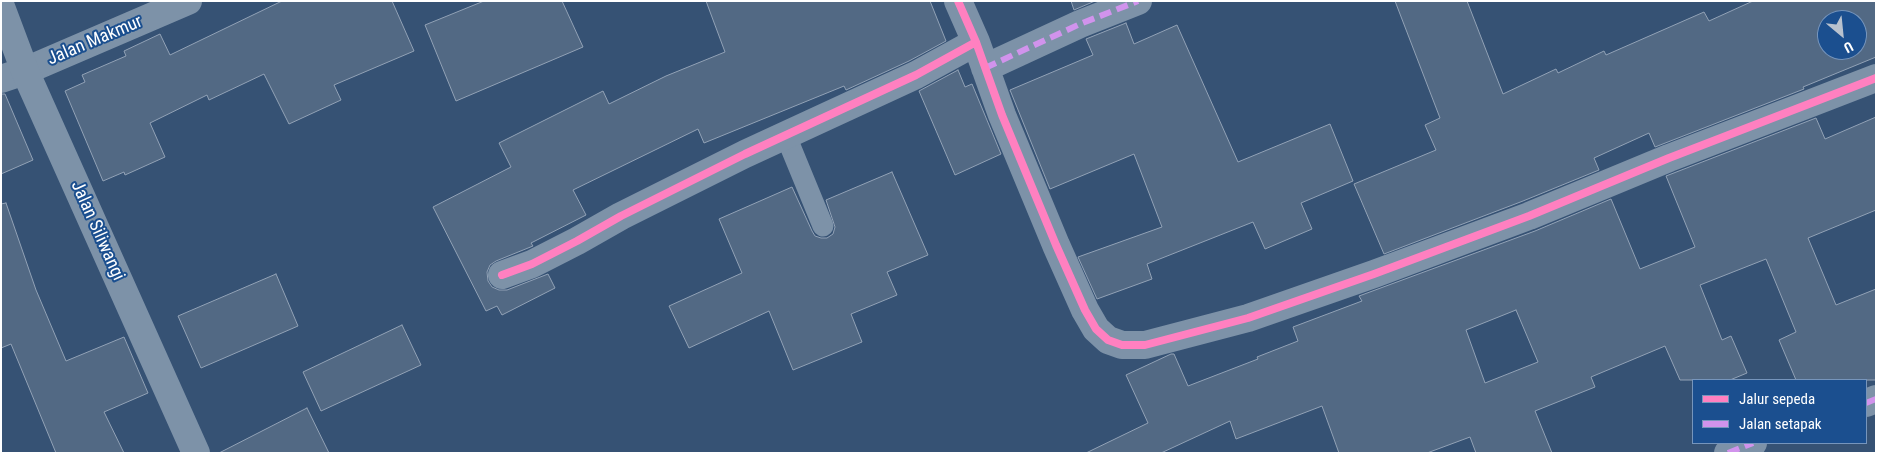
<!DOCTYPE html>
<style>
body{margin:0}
#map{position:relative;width:1877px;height:454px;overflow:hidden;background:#365274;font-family:"Roboto Condensed",sans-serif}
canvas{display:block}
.frame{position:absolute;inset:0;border:2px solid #fff;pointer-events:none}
.legend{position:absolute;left:1692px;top:379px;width:175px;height:65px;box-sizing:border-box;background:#1b4f8f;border:1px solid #7695bc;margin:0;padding:6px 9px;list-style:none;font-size:15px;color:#fff}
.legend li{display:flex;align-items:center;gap:10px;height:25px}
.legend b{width:25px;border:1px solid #7695bc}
.north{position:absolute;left:1817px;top:10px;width:50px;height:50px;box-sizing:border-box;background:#1b4f8f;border:1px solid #7695bc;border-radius:50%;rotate:152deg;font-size:14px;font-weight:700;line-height:20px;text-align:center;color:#fff}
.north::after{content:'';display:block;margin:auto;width:18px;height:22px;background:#b9c2ce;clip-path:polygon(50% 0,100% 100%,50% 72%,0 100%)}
</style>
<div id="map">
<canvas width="1877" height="454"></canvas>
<div class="frame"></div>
<ul class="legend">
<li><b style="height:6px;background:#ff80c0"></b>Jalur sepeda</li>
<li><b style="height:6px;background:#d193ec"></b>Jalan setapak</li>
</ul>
<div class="north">U</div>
</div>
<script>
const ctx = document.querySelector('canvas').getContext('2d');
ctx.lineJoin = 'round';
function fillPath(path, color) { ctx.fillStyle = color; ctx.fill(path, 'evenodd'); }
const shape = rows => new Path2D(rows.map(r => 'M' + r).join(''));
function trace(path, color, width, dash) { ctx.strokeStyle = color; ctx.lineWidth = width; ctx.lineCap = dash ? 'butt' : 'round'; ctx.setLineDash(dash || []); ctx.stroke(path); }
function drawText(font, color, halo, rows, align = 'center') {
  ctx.font = font + ' "Roboto Condensed",sans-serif'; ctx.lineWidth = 4; ctx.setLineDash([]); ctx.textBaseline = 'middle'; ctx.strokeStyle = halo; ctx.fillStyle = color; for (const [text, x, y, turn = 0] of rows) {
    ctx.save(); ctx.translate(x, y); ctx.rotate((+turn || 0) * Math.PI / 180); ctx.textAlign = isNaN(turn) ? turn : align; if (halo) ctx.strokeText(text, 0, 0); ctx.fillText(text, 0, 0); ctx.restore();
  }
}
const building = shape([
 [282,1,392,1,414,51,334,85,341,100,289,124,264,74,209,100,207,95,150,123,165,157,125,175,124,172,103,181,65,91,85,82,82,75,126,56,124,51,160,34,170,55,282,1],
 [484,1,562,1,583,47,456,101,425,25,484,1],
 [706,1,930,1,946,41,909,61,846,90,844,86,704,143,698,129,573,190,586,215,531,243,533,246,496,261,490,265,487,272,488,281,492,287,499,290,507,290,548,274,555,288,502,315,497,306,486,311,433,207,511,167,499,143,603,91,609,104,666,76,725,52,706,1],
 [1071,1,1095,1,1074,10,1071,1],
 [1395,1,1467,1,1503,94,1556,69,1558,73,1604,51,1606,55,1704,12,1709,21,1753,1,1876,1,1876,57,1803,87,1804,89,1655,147,1649,133,1594,158,1599,170,1523,201,1384,254,1354,184,1436,150,1425,125,1440,118,1395,1],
 [1827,20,1857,20,1857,50,1827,50,1827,20],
 [1126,23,1134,44,1177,25,1238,162,1330,124,1353,181,1301,203,1312,229,1265,249,1253,222,1147,264,1152,279,1097,299,1078,257,1162,227,1134,154,1050,189,1010,90,1093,55,1086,39,1126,23],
 [958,70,965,87,972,84,1001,154,955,175,919,91,958,70],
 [1,94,5,94,33,160,1,174,1,94],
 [1876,117,1876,210,1808,238,1836,305,1876,289,1876,380,1796,380,1779,340,1796,332,1766,259,1700,285,1722,340,1731,336,1747,373,1730,380,1680,380,1665,346,1591,377,1595,387,1535,411,1552,453,1476,453,1470,437,1427,453,1339,453,1322,406,1236,439,1230,421,1161,453,1086,453,1148,423,1126,375,1171,354,1174,354,1188,386,1258,359,1257,357,1298,341,1293,327,1362,301,1359,296,1535,231,1611,199,1640,269,1695,247,1666,176,1816,118,1825,139,1876,117],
 [1516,310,1538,362,1485,383,1466,330,1516,310],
 [892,172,928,255,887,272,897,295,851,314,862,342,793,370,769,311,689,348,669,306,742,273,719,219,792,187,812,231,815,236,821,238,827,238,833,234,835,227,826,200,892,172],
 [6,203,36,290,66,361,124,337,148,393,104,412,124,453,56,453,11,344,1,348,1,204,6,203],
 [276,274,298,326,201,368,178,316,276,274],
 [402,325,421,365,321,411,303,372,402,325],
 [307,408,329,453,219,453,307,408]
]);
fillPath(building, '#526984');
trace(building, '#92a2b6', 1);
trace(shape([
 [786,136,823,226]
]), '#7d92a8', 21);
trace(shape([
 [958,1,976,42,1002,115,1056,245,1085,310,1096,329,1108,340,1122,345,1145,345,1248,318,1374,274,1529,216,1669,158,1876,78],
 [985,68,1080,24,1138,1],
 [1,79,25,71,188,1],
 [502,275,532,264,577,241,621,216,745,154,916,75,976,42],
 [1866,403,1876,399],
 [1728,453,1753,443]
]), '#7d92a8', 28);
trace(shape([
 [1,7,25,71,196,453]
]), '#7d92a8', 28);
trace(shape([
 [985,68,1080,24,1138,1],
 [1866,403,1876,399],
 [1728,453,1753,443]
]), '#d193ec', 6, [12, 6]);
trace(shape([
 [958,1,976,42,1002,115,1056,245,1085,310,1096,329,1108,340,1122,345,1145,345,1248,318,1374,274,1529,216,1669,158,1876,78],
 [502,275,532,264,577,241,621,216,745,154,916,75,976,42]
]), '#ff80c0', 8);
drawText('18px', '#fff', '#1b4f8f', [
 ["Jalan Makmur",95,41,-23],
 ["Jalan Siliwangi",97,231,66]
]);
</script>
